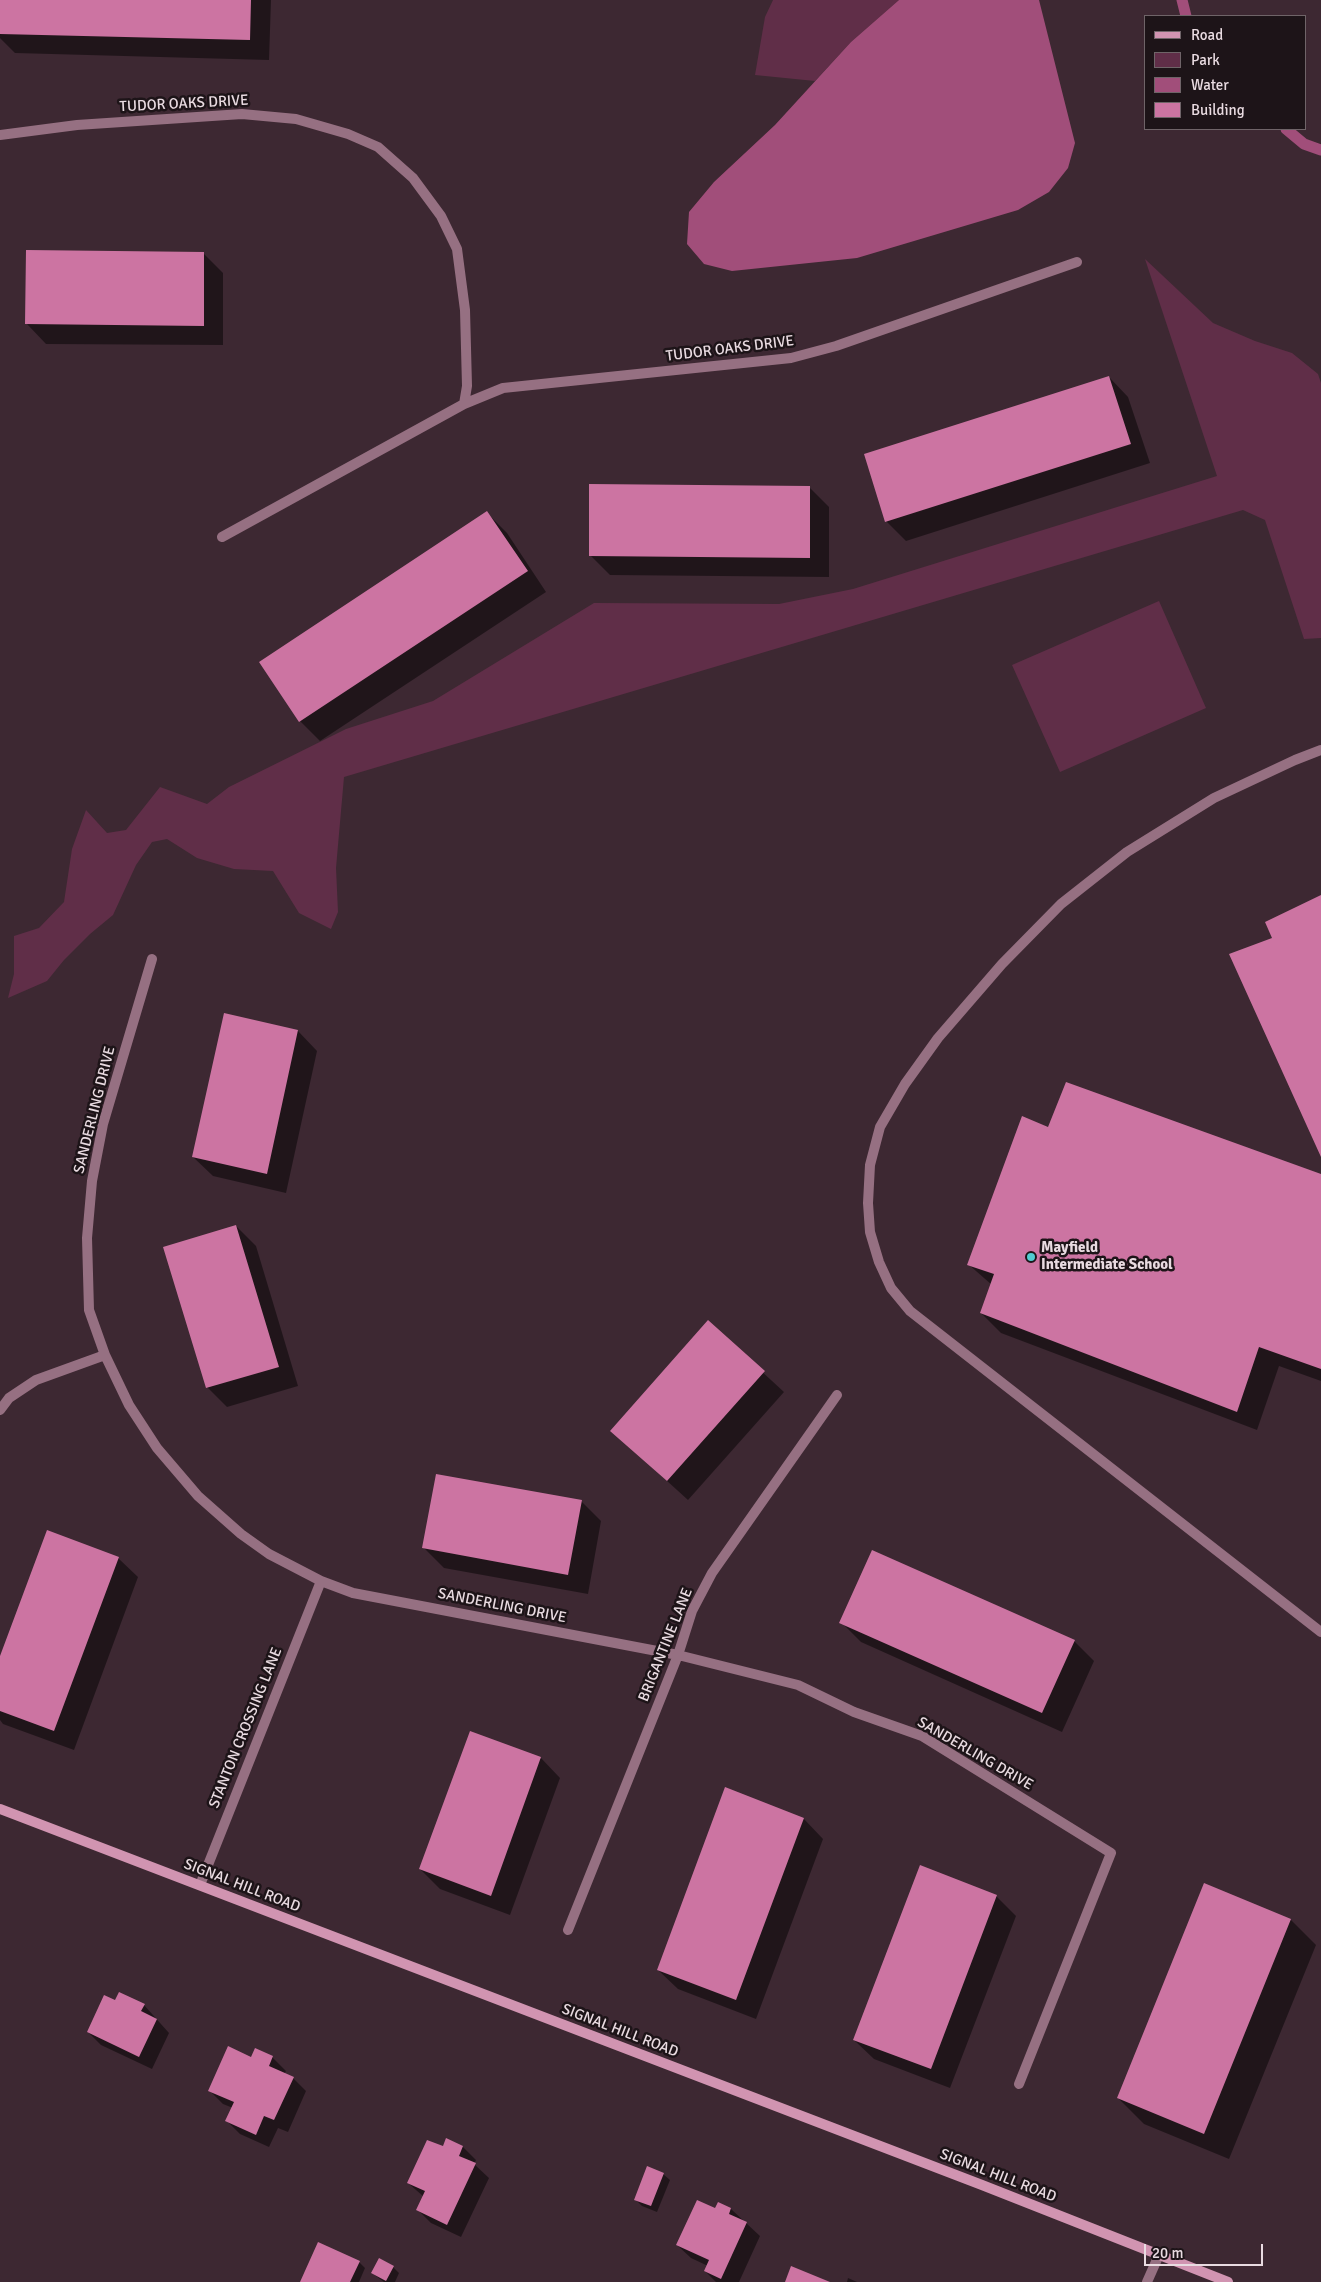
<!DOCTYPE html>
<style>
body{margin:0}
#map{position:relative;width:1321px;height:2282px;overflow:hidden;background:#3d2832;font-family:Signika,sans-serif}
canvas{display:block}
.legend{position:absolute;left:1144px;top:15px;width:162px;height:115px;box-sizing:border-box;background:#1d1418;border:1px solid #6f6468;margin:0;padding:6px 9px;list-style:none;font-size:15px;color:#e9dbe1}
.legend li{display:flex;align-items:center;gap:10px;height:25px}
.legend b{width:25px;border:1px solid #6f6468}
.scale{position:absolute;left:1144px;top:2244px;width:119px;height:22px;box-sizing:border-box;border:2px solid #e9dbe1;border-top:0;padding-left:6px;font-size:15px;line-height:18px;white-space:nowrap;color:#e9dbe1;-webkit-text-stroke:4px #1d1418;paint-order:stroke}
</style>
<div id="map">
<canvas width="1321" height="2282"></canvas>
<ul class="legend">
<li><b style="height:6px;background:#d194b1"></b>Road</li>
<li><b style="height:14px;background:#602e48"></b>Park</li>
<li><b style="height:14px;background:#a14e7a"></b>Water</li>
<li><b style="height:14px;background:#cc74a2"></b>Building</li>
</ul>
<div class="scale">20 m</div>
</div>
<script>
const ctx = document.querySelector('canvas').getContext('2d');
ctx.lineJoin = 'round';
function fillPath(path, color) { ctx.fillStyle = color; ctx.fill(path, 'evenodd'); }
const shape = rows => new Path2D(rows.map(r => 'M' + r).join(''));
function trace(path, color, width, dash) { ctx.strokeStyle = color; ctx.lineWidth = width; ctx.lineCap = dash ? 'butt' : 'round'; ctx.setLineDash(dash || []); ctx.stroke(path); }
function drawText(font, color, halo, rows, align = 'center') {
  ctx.font = font + ' Signika,sans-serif'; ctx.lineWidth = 5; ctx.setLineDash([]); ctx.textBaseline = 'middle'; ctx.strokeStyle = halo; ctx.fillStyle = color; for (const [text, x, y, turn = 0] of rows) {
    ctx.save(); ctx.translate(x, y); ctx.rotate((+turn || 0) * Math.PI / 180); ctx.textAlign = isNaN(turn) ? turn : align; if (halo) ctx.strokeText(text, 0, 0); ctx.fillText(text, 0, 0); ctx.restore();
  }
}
fillPath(shape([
 [773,0,899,0,851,42,815,81,755,75,765,17],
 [1145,259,1213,323,1255,341,1292,353,1318,374,1321,383,1321,638,1304,639,1265,520,1243,510,344,777,336,868,338,912,331,929,299,913,273,871,234,869,197,858,167,839,152,842,136,865,113,915,90,934,64,960,47,981,8,998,14,974,14,936,39,928,64,902,72,849,86,810,107,833,126,830,160,787,207,804,229,787,346,729,433,701,594,603,779,604,853,589,1217,476],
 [1159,601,1206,708,1060,772,1012,665]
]), '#602e48');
fillPath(shape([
 [899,0,1039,0,1075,143,1068,168,1049,192,1018,210,857,258,732,271,704,264,687,244,689,212,714,182,775,125,851,42]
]), '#a14e7a');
fillPath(shape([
 [0,0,271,0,269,60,15,53,0,38],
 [203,253,223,273,223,345,46,344,27,324],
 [1109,377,1128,397,1150,463,906,541,886,521],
 [809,487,829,507,829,577,610,575,590,555],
 [487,513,507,533,546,592,320,741,300,721],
 [225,1015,298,1031,317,1051,286,1193,213,1176,193,1157],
 [1049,1129,1321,1176,1321,1381,1279,1366,1257,1430,1001,1333,981,1313,992,1285,968,1264],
 [236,1226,256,1246,298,1386,227,1407,207,1387],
 [708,1322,784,1392,688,1500,612,1431],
 [581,1501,601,1521,588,1594,444,1568,424,1548],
 [118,1558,138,1577,74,1750,3,1724,0,1720,0,1660],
 [841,1622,1074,1641,1094,1661,1062,1732,861,1642],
 [541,1758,560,1778,510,1915,440,1889,420,1869],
 [726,1789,804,1819,823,1839,756,2019,678,1989,658,1970],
 [1204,1885,1291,1920,1316,1945,1229,2159,1144,2124,1118,2098],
 [996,1896,1016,1916,950,2088,874,2059,854,2040],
 [116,2001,144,2005,169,2033,152,2069,101,2045,88,2032],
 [272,2057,286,2071,284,2074,293,2078,306,2091,288,2132,278,2128,269,2147,240,2134,227,2121,233,2108,223,2104,210,2091,251,2059],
 [463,2147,476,2160,474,2164,489,2178,461,2237,431,2223,418,2210,424,2197,408,2183,443,2148],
 [663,2174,670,2180,657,2212,642,2206,636,2200],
 [718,2204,731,2209,760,2236,739,2282,716,2282,705,2271,708,2266,691,2258,677,2245,715,2209],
 [359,2262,365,2268,359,2282,301,2282],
 [393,2267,399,2273,395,2282,384,2282,372,2273],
 [848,2278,857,2282,847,2282]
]), '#0007');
trace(shape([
 [1182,0,1186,16],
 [1286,129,1304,144,1321,150]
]), '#a14e7a', 11);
fillPath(shape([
 [0,0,251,0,250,40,0,34],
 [26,250,204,252,204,326,25,324],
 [1109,376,1131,444,885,522,864,454],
 [589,484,810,486,810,558,589,556],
 [487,511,528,571,299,722,259,662],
 [1321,895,1321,1157,1229,954,1272,938,1265,922],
 [224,1013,298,1030,267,1174,192,1157],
 [1066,1082,1321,1174,1321,1369,1259,1347,1237,1412,980,1313,994,1274,967,1265,1022,1116,1048,1127],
 [236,1225,279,1367,206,1388,163,1247],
 [708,1320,765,1371,667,1481,610,1431],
 [436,1474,582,1500,568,1575,422,1548],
 [47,1530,119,1557,54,1731,0,1711,0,1656],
 [872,1550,1075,1640,1042,1713,839,1623],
 [470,1731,541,1757,491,1896,419,1869],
 [725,1787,804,1818,736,2000,657,1970],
 [920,1865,997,1895,931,2069,853,2040],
 [1204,1883,1291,1919,1204,2134,1117,2098],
 [119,1992,145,2004,141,2011,157,2019,139,2057,87,2032,104,1995,115,2000],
 [228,2046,251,2057,255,2048,273,2056,269,2066,294,2077,274,2120,264,2116,256,2135,225,2121,234,2102,208,2091],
 [446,2138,463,2146,459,2156,476,2163,447,2225,416,2210,425,2191,407,2183,427,2140,443,2146],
 [647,2166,664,2173,651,2206,634,2200],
 [697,2200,715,2208,718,2202,731,2208,729,2214,747,2222,721,2279,704,2271,709,2260,676,2245],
 [318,2242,360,2261,350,2282,300,2282],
 [379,2258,394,2266,386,2281,371,2273],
 [791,2266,830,2282,785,2282]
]), '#cc74a2');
trace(shape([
 [1321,750,1295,760,1214,798,1127,852,1061,904,1002,964,938,1038,905,1084,880,1127,870,1165,868,1203,870,1232,879,1262,891,1288,910,1311,1321,1632]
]), '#967082', 10);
trace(shape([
 [0,135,77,125,242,114,296,119,348,134,378,147,413,178,441,216,457,249,465,310,467,386,464,404],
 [222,537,464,404,503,388,791,358,836,346,1077,262],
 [152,959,103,1124,92,1181,87,1238,89,1310,105,1355,129,1405,157,1448,198,1496,241,1534,269,1554,321,1581,353,1593,678,1655,798,1685,854,1712,922,1736,1111,1853,1019,2084],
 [0,1410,9,1398,36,1380,105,1355],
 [200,1885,321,1581],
 [568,1930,678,1655,692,1611,712,1573,837,1395],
 [1147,2282,1159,2255]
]), '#967082', 10);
trace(shape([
 [0,1809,982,2185,1228,2282]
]), '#d194b1', 10);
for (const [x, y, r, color] of [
 [1031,1257,5,"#51ccd1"]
]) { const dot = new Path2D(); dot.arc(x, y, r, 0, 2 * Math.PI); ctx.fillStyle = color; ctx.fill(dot); trace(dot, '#1d1418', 2); }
drawText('15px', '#e9dbe1', '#1d1418', [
 ["TUDOR OAKS DRIVE",184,104,-3],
 ["TUDOR OAKS DRIVE",730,349,-7],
 ["SANDERLING DRIVE",95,1110,-76],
 ["SANDERLING DRIVE",502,1606,11],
 ["BRIGANTINE LANE",666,1645,-68],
 ["STANTON CROSSING LANE",246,1728,-68],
 ["SANDERLING DRIVE",975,1754,30],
 ["SIGNAL HILL ROAD",242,1886,21],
 ["SIGNAL HILL ROAD",620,2031,21],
 ["SIGNAL HILL ROAD",998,2176,21]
]);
drawText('bold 15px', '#e9dbe1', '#1d1418', [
 ["Mayfield",1041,1248],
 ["Intermediate School",1041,1265]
], 'left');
</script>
